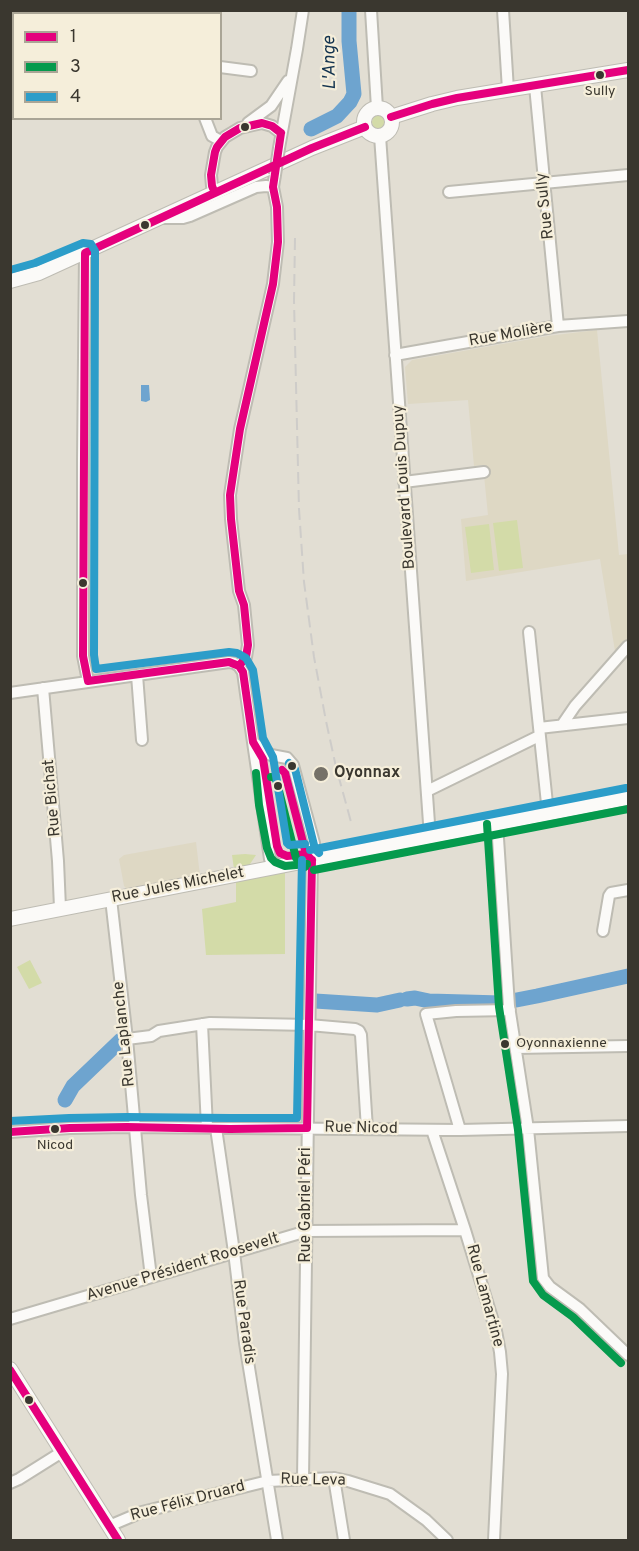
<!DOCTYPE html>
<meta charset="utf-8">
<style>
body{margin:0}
#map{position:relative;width:639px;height:1551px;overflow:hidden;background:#e2ded3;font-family:Overpass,sans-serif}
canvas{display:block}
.frame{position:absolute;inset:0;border:12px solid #3a372f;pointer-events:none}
.legend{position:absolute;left:12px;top:12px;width:210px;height:108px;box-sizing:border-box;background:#f5eeda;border:2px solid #aaa596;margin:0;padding:8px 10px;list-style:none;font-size:18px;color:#3a372f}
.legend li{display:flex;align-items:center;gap:12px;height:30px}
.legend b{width:30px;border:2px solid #aaa596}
</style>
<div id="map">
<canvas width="639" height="1551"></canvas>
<div class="frame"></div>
<ul class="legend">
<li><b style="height:8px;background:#e5007d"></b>1</li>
<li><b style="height:8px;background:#059a4d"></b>3</li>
<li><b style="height:8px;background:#2c9dc9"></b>4</li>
</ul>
</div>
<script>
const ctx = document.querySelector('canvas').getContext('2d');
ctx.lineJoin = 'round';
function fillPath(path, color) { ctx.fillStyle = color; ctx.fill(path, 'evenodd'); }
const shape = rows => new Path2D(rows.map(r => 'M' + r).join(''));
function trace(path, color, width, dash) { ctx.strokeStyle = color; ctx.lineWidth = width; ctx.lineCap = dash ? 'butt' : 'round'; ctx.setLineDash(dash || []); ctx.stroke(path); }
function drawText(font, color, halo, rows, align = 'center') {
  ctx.font = font + ' Overpass,sans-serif'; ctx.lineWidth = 4.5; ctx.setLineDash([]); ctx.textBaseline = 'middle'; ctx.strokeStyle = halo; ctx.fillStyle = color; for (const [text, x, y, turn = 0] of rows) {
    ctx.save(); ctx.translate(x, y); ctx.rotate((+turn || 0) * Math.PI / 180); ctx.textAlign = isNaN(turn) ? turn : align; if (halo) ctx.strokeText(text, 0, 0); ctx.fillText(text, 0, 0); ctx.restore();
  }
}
fillPath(shape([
 [597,330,619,555,628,554,628,638,615,651,600,559,466,581,461,519,488,515,483,465,474,466,468,400,408,404,405,367,412,360,548,336],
 [196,842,200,876,128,890,124,886,119,859,124,855]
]), '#ded8c4');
fillPath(shape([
 '372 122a7 7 0 1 1 14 0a7 7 0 1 1-14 0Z',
 [517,520,523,568,499,571,493,523],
 [489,524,494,570,471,573,465,527],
 [245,854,256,855,248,867,234,869,232,855],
 [285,872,285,954,206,955,202,909,236,902,236,881],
 [30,960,42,983,29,989,17,967]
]), '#d3dba8');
fillPath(shape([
 [141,385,149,385,150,400,146,402,141,401]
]), '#6ea4cf');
trace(shape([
 [311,129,337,116,350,102,354,94,349,41,349,10],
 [407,999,415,998,429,1001,501,1003,537,996,628,976],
 [315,1001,377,1005,400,1000],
 [65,1100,73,1086,121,1040]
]), '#6ea4cf', 15);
const minor = shape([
 [371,10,377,108],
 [503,10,508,90],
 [220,67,251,71],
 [535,86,558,326],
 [205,118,212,136,221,141],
 [248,123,271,106,288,81],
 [380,136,430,837],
 [279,148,297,49,303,10],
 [449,192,628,175],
 [215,193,212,186,211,175,215,152,217,147,225,137,240,128,262,123,272,126,281,133],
 [163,218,183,218,190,216,256,187,266,186,273,187],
 [85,253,83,460,83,656,88,681],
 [395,355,558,326,628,321],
 [404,482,484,472],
 [529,632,548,813],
 [239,666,246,657,248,645,244,605,239,591,231,519,230,495,240,429,273,284,278,242,277,207,273,187,275,175],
 [239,666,243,672,246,694,270,859,278,866],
 [137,675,142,740],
 [43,688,58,861,60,908],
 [10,693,229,662,234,663,239,666],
 [562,725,575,706,628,646],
 [539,728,628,718],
 [253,742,263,750,271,755,287,758,293,765,314,843,314,853,312,860,308,1115,303,1479],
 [427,791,539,736],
 [497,823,509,1006,528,1129,543,1278,550,1287,580,1309,628,1355],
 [111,899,127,1039,141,1195,151,1277],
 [603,931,609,896,611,893,628,890],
 [202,1024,207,1127],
 [127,1039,151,1036,159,1031,210,1023,309,1025,355,1029,359,1031,361,1035,367,1129],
 [516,1048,628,1046],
 [216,1128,234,1252,245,1343,277,1540],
 [432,1130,465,1230,496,1331,500,1352,502,1374,494,1540],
 [460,1130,426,1014,456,1011,510,1010],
 [10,1132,70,1128,127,1127,460,1130,628,1126],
 [10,1319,307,1231,465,1230],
 [334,1478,344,1540],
 [10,1483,19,1479,62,1452],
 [109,1526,142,1512,268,1481,334,1478,348,1481,390,1494,426,1520,447,1540]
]);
const major = shape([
 '364 122a14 14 0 1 1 28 0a14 14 0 1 1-28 0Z',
 [391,117,432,104,457,98,628,70],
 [10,281,39,273,312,148,365,127],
 [10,919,628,798],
 [10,1369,118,1540]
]);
trace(minor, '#bebcb3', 14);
trace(major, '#bebcb3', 16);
trace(minor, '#fbfaf8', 10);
trace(major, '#fbfaf8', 14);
trace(shape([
 [295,238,294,301,299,509,304,582,314,657,326,721,336,767,351,822]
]), '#ceccc9', 2, [12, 6]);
const minorBridge = shape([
 [275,175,279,148]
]);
trace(minorBridge, '#bebcb3', 14, []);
trace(minorBridge, '#fbfaf8', 10);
trace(shape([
 [391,117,432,104,457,98,628,70],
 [215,193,212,186,211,175,215,152,217,147,225,137,240,128,262,123,272,126,281,133],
 [239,666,229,662,88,681,83,656,85,253,312,148,365,127],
 [239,666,246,657,248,645,244,605,239,591,231,519,230,495,240,429,273,284,278,242,277,207,273,187,281,133],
 [239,666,243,672,253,742,263,759,277,846,280,853,287,856,306,854],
 [282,770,285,773,306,854,312,860],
 [307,1128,312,860],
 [10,1132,70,1128,127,1127,230,1129,307,1128],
 [10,1370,118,1540]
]), '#e5007d', 8);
trace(shape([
 [256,773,259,805,267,848,271,858,275,862,285,866,307,864],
 [271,777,272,777,276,779,296,858,305,867],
 [487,824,499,1007,518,1130,533,1281,543,1295,573,1317,621,1363],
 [314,870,628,809]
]), '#059a4d', 8);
trace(shape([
 [10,270,35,263,83,243,91,244,95,251,94,655,96,669,229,652,237,653,246,658,253,670,263,738,273,757,287,843,289,845,305,844],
 [289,763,295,769,315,849,319,853],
 [310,850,626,788],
 [10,1121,69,1118,127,1117,230,1118,297,1118,302,860]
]), '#2c9dc9', 8);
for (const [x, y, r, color] of [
 [600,75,5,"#3a372f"],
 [245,127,5,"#3a372f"],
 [145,225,5,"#3a372f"],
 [83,583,5,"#3a372f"],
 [292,766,5,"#3a372f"],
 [321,774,8,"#757168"],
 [278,786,5,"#3a372f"],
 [505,1044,5,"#3a372f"],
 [55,1129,5,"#3a372f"],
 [29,1400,5,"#3a372f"]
]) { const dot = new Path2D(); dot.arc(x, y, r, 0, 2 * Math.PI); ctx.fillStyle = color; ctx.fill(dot); trace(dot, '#f5eeda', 2); }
drawText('14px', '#3a372f', '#f5eeda', [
 ["Sully",600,92],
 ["Oyonnaxienne",516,1044,"left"],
 ["Nicod",55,1146]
]);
drawText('16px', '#3a372f', '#f5eeda', [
 ["Rue Sully",546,206,-96],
 ["Rue Molière",511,335,-10],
 ["Boulevard Louis Dupuy",405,487,-94],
 ["Rue Bichat",53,798,-95],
 ["Rue Jules Michelet",178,886,-11],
 ["Rue Laplanche",125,1034,-96],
 ["Rue Nicod",361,1129,1],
 ["Rue Gabriel Péri",307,1205,-90],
 ["Avenue Président Roosevelt",183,1268,-17],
 ["Rue Lamartine",484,1296,75],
 ["Rue Paradis",243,1322,82],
 ["Rue Leva",313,1481,1],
 ["Rue Félix Druard",188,1502,-15]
]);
drawText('bold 16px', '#3a372f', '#f5eeda', [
 ["Oyonnax",334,774]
], 'left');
drawText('italic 18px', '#13334f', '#f5eeda', [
 ["L'Ange",331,63,-91]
]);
</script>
